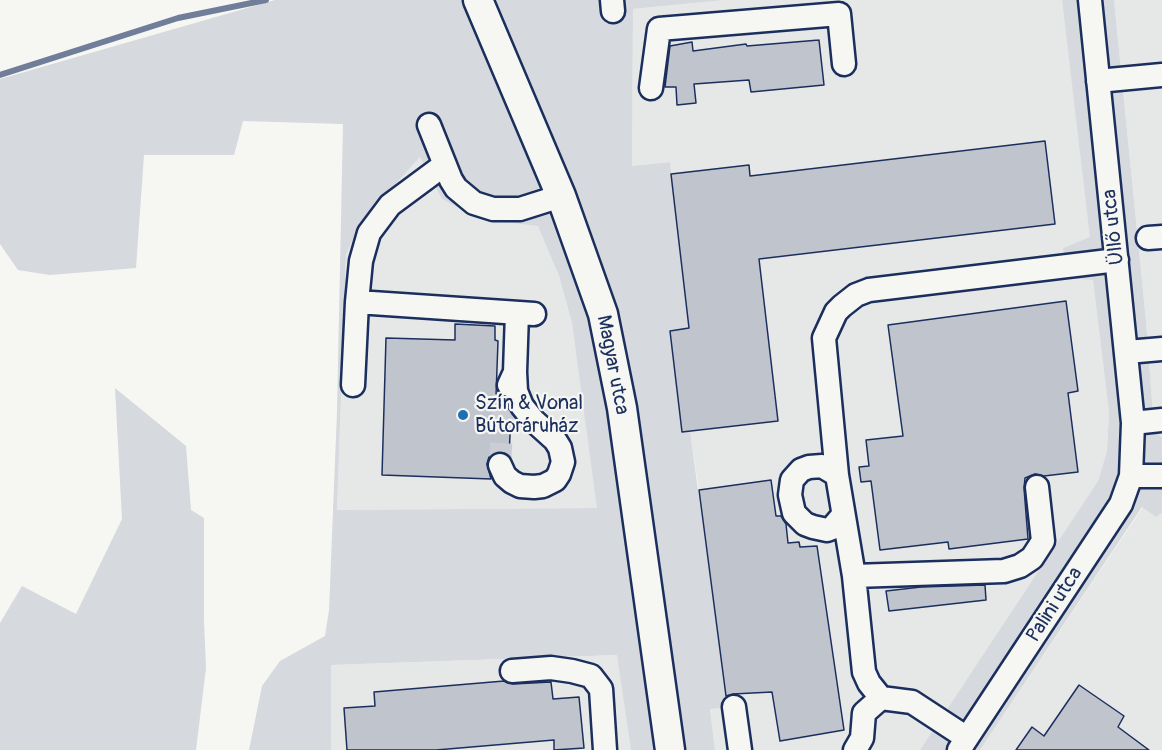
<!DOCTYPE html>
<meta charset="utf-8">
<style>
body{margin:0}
canvas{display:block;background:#f6f6f2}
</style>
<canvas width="1162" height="750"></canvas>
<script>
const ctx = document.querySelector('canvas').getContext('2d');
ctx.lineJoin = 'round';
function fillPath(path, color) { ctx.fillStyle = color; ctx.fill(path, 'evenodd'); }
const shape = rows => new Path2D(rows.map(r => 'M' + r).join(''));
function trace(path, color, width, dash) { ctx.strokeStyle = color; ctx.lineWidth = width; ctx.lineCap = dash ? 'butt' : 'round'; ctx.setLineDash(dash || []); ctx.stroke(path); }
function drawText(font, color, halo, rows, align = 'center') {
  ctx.font = font + ' Pangolin,sans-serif'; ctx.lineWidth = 4.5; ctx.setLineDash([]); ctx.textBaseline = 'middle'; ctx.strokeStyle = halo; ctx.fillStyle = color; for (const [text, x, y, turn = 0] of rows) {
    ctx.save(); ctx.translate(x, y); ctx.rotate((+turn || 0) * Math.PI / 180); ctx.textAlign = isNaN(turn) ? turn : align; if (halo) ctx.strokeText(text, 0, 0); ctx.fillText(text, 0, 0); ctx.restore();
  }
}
fillPath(shape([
 [724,0,1062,0,1091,237,1063,248,1066,278,1093,279,1109,412,1107,451,1098,481,920,750,715,750,710,708,699,490,690,432,682,432,670,331,689,329,670,162,632,166,633,9],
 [1114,0,1162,0,1162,438,1154,429,1146,321],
 [420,157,443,199,472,215,490,220,538,225,559,276,572,323,598,508,337,510,346,255,360,223],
 [1143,507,1156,517,1162,513,1162,750,980,750],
 [618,655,631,750,331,750,331,665]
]), '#e6e7e7');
fillPath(shape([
 [275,0,724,0,633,9,632,166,670,162,689,328,670,331,682,432,690,431,726,696,726,707,710,709,715,750,631,750,617,655,331,665,331,750,249,750,262,686,280,661,325,636,329,610,337,412,343,124,243,121,234,155,144,155,136,268,50,275,18,270,0,244,0,79],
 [420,157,442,199,472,215,490,220,538,226,559,276,572,323,597,508,337,510,346,255,360,223],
 [1062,0,1114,0,1146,321,1154,429,1162,438,1162,513,1156,517,1142,507,980,750,920,750,1098,481,1107,451,1109,412,1093,280,1066,278,1063,248,1090,237],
 [115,388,186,446,191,510,204,518,204,620,206,668,196,750,0,750,0,623,22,586,76,614,122,519]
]), '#d6d9dd');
trace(shape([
 [0,75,178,18,266,0]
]), '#717e99', 6);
const building = shape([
 [819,40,824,85,751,92,749,80,694,84,696,103,677,105,676,87,665,87,670,46,692,42,693,51,746,44,747,46,819,40],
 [1045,141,1055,224,759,259,778,421,682,432,670,331,689,328,671,174,749,165,750,176,1045,141],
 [1066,301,1078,391,1068,393,1078,472,1044,476,1035,474,1025,478,1024,488,1028,539,949,549,948,542,880,550,871,481,861,482,859,467,869,466,866,440,903,436,888,325,1066,301],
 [455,324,495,326,495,340,498,341,496,396,504,397,511,414,509,456,501,452,495,453,489,457,487,464,491,479,382,475,386,338,455,340,455,324],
 [771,480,776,516,781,516,786,524,788,543,799,542,800,547,817,546,844,730,780,741,772,692,733,694,726,696,699,490,771,480],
 [985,585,986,600,889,611,886,591,921,587,985,585],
 [504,681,513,684,551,682,553,699,579,697,584,748,554,750,554,740,436,750,347,750,344,708,375,706,374,692,504,681],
 [1079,685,1124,716,1118,727,1149,750,1016,750,1032,727,1044,736,1079,685]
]);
fillPath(building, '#c0c4cd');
trace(building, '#1b2f5e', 1.5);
trace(shape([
 [500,465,504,395]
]), '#caced4', 22, [22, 11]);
const minor = shape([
 [612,0,613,11],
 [1098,81,1162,75],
 [651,88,659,29,839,14,844,64],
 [429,125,451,180,456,188,474,203,493,209,520,209,561,196],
 [444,165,390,205,369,233,361,261,357,302,534,314],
 [1148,238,1162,237],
 [1127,352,1162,349],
 [353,385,357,302],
 [509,385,515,372,517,313],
 [1133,423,1162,420],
 [500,465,505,476,512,482,520,486,534,487,543,486,555,480,559,474,563,462,560,448,555,440,534,421,522,406,516,391,515,372],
 [837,475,822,466,809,467,801,470,792,480,790,495,794,513,805,524,813,527,827,530,832,528,843,515],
 [1131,476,1162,476],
 [854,576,1004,571,1020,566,1032,558,1043,541,1037,487],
 [512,671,551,668,572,671,591,676,601,689,605,750],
 [734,707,740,750],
 [967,738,912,702,881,698,869,683,864,672,854,576,837,475,824,338,836,312,842,306,856,295,869,290,1117,260],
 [855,750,862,738,864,713,881,698],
 [959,750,1121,504,1131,476,1133,423,1090,0]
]);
const major = shape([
 [478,0,561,196,603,314,622,408,670,750]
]);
trace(minor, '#1b2f5e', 27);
trace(major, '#1b2f5e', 33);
trace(minor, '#f6f6f2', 22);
trace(major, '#f6f6f2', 28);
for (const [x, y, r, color] of [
 [463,415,6,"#1f6fb2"]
]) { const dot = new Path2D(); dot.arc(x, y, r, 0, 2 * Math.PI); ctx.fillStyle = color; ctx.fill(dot); trace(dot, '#f6f6f2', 2); }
drawText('20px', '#1b2f5e', '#f6f6f2', [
 ["Üllő utca",1114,227,-96],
 ["Magyar utca",612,365,79],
 ["Palini utca",1055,605,-57]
]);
drawText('20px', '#1b2f5e', '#f6f6f2', [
 ["Szín & Vonal",475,404],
 ["Bútoráruház",475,427]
], 'left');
</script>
